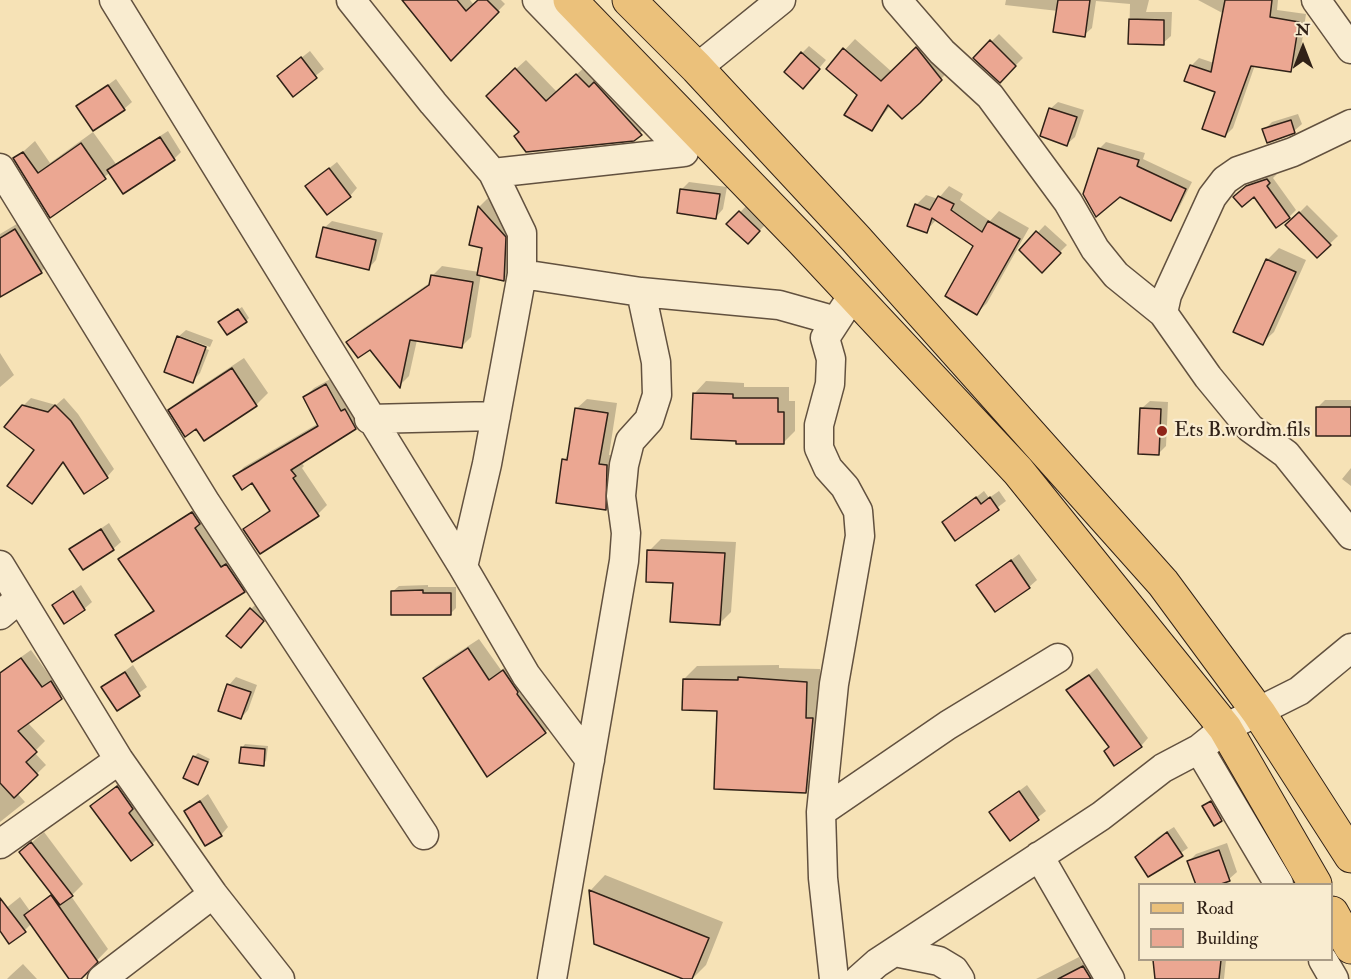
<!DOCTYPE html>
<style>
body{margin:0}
#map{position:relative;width:1351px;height:979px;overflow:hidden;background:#f6e2b6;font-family:"IM FELL Double Pica",serif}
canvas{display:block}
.legend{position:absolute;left:1138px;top:883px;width:195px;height:78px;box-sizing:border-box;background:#f9ecd0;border:2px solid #a99b86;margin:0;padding:8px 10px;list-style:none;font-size:18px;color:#302117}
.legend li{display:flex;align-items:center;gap:12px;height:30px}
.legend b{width:30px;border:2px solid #a99b86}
.north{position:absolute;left:1273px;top:18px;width:60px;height:60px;-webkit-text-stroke:4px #f9ecd0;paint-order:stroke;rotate:0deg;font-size:16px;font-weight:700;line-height:24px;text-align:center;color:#302117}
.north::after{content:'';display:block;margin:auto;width:21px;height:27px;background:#302117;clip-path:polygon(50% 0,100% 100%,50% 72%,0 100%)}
</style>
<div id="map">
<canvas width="1351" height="979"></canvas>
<ul class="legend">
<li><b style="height:8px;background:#ebc17b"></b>Road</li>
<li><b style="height:16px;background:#eba792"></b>Building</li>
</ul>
<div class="north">N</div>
</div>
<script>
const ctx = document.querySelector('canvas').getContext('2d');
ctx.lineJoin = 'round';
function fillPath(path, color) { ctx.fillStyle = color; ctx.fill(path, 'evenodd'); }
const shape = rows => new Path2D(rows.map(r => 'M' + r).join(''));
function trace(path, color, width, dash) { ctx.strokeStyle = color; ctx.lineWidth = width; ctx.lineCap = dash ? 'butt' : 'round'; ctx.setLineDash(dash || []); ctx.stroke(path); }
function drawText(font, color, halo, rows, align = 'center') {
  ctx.font = font + ' "IM FELL Double Pica",serif'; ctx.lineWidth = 4.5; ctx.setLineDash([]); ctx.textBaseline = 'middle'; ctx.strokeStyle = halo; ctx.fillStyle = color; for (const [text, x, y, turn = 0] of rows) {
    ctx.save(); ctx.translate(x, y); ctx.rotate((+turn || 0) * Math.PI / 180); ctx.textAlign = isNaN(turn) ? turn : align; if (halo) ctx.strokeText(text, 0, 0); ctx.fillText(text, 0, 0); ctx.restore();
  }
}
fillPath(shape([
 [405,0,470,0,474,5,480,0,501,0,505,4,451,59],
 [1006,0,1149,0,1146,12,1172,12,1171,36,1163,43,1129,43,1130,4,1096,1,1092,28,1084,35,1058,11,1005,5],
 [1198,0,1278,0,1277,10,1306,14,1299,62,1291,70,1255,65,1233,128,1225,136,1217,91,1191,66,1199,58,1214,63,1228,16],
 [999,34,1023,58,1000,81,975,58],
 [927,38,951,69,902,117,891,105,872,129,859,94,828,68,855,39,892,72],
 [809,46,826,60,810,79,802,53],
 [310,51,324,69,293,94,287,69],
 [526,60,557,92,587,65,650,124,633,139,521,131,497,86],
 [116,79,132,102,124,109,78,107],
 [1058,102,1084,110,1075,137,1067,144,1050,109],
 [1298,114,1302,124,1294,131,1264,130,1272,122],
 [168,131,181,152,174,159,111,172,51,216,15,159,35,141,50,163,93,132,116,164],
 [1106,142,1145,153,1143,159,1192,182,1177,212,1170,219,1099,149],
 [337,162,357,188,350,196,307,186],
 [1275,172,1277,174,1273,178,1296,210,1289,217,1242,190,1255,179],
 [689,182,727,187,723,209,716,217,682,189],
 [949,186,963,194,960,200,990,221,999,211,1029,228,987,303,977,313,975,245,937,219,926,231,916,205,926,195,938,199],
 [491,195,517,225,515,267,504,279,481,274,471,337,461,347,417,340,409,376,400,385,370,348,348,342,358,332,431,282,432,276,442,266,479,272,484,247,471,244,479,207],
 [747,205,767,223,748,242,729,224],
 [1307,205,1338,236,1317,256,1287,225],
 [27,218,52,260,41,272,0,296,0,234],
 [332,221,383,233,376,260,369,268,324,228],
 [1045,225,1067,245,1042,270,1021,250],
 [1279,248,1306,260,1274,332,1262,343,1235,331,1267,260],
 [242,307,249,318,246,321,220,322],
 [186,330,213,340,210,347,180,336,180,339,209,350,200,373,193,381,178,337],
 [0,353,14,375,0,387],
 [244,358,268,393,256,405,204,438,197,427,170,410,182,399],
 [336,376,364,418,355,428,301,462,304,466,302,468,327,505,318,514,260,552,245,529,270,509,252,481,235,476,244,467,319,423,305,397,314,388],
 [706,381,744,383,744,387,789,387,789,401,795,401,795,431,783,443,738,440,695,393],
 [31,398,56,405,64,398,78,414,114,469,107,477,64,461,32,502,36,449,23,406],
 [587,399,617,403,609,455,617,456,616,498,606,508,564,460,569,454,576,409],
 [1325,400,1351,400,1351,434,1317,408],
 [1150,401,1168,402,1166,446,1158,454,1142,408],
 [1351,468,1351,486,1342,479],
 [984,491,989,498,999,491,1006,501,956,539,944,523],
 [200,506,251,584,244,591,117,635,155,609,120,559],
 [109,523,121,542,113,549,71,549],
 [661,539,736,542,731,612,719,624,674,582,649,551],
 [1019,554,1037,580,1029,587,978,585],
 [81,585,92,602,84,609,54,605],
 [428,585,428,587,456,587,456,608,450,614,392,592,399,586],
 [258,602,270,613,249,638,251,609],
 [479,639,501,670,515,661,556,721,545,732,425,678,436,667],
 [31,650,52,679,61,673,70,688,28,723,45,741,34,752,46,765,17,793,25,802,0,822,0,672],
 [133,665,147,687,117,709,103,687],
 [779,665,779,668,820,669,819,778,806,791,684,679,697,666],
 [1097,668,1148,738,1141,746,1110,747,1068,691],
 [236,677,257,685,248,710,241,718,229,685],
 [245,744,268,746,266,761,263,764,242,748],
 [198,753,210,759,197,783,194,757],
 [129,776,164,833,152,844,92,806],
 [1027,785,1046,811,1010,839,991,812],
 [208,794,228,827,221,835,186,811],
 [1214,799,1225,816,1215,824,1204,806],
 [1174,827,1188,848,1148,875,1136,857,1158,837],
 [44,832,83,884,71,896,108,949,79,979,71,979,32,923,25,930,0,929,0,913,20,897,30,911,52,893,21,852],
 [1227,843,1237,872,1229,879,1189,861,1196,854],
 [605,875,723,922,706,965,692,979,687,979,590,891],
 [1094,956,1108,979,1036,979,1079,957,1082,963],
 [1155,960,1226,960,1224,979,1157,979],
 [23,964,37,979,7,979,11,975]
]), '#0003');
const building = shape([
 [402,0,457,0,466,11,478,0,487,0,499,12,451,61,402,0],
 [1058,0,1090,0,1085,37,1053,32,1058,0],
 [1225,0,1272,0,1270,17,1299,22,1291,72,1251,66,1225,137,1202,129,1215,92,1184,81,1190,65,1211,72,1225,0],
 [1129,19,1164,20,1164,45,1128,44,1129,19],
 [990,40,1016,66,1000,83,973,58,990,40],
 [916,47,942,80,920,103,902,119,888,105,872,131,844,115,857,95,826,69,843,48,881,81,916,47],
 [801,52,820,69,803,89,784,72,801,52],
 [301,57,317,78,293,97,277,76,301,57],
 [515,68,546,101,576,74,589,87,594,82,642,135,634,141,526,152,514,136,519,132,486,96,515,68],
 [108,85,125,110,93,131,76,106,108,85],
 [1049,108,1077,117,1067,146,1040,136,1049,108],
 [1291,120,1295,133,1267,143,1262,129,1291,120],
 [160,137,175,160,123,194,107,170,160,137],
 [81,143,106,179,50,218,13,158,23,152,38,173,81,143],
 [1098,148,1139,160,1137,166,1186,189,1171,221,1120,197,1096,217,1083,194,1098,148],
 [329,168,351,197,327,215,305,186,329,168],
 [1267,179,1270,183,1267,186,1290,218,1276,228,1254,197,1242,207,1233,197,1246,186,1267,179],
 [680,189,720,194,716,219,677,213,680,189],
 [938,196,954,204,951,210,982,232,988,221,1020,239,977,315,945,296,973,246,932,218,927,233,907,226,915,204,930,210,938,196],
 [478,206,506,237,504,281,477,275,482,248,469,245,478,206],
 [739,211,760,231,748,244,726,224,739,211],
 [1299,212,1331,245,1317,258,1285,225,1299,212],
 [323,227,376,240,369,270,316,257,323,227],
 [15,229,42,273,0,297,0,238,15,229],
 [1036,231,1061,253,1042,273,1019,250,1036,231],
 [1266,259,1296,272,1263,345,1233,332,1266,259],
 [431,275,473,282,462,348,410,340,400,388,370,350,358,358,346,342,429,285,431,275],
 [238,309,247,322,227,335,218,322,238,309],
 [177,336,206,347,193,383,164,372,177,336],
 [232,368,257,406,204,441,196,429,185,437,168,410,232,368],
 [326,384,341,411,345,409,356,429,291,470,296,476,293,478,319,516,260,554,243,529,270,511,252,483,242,490,233,476,318,426,303,397,326,384],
 [693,393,733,394,733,398,778,398,778,412,784,412,784,444,736,444,736,441,691,439,693,393],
 [22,405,48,412,55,405,71,421,108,478,84,494,63,462,32,504,7,486,34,450,4,427,22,405],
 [1316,407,1351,407,1351,436,1316,436,1316,407],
 [575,408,608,413,599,464,607,465,606,510,556,503,562,459,567,460,575,408],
 [1140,408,1161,409,1159,455,1138,454,1140,408],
 [976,497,981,504,990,497,999,510,955,541,942,522,976,497],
 [192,512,200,524,195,528,221,567,226,564,245,592,132,662,115,635,154,611,118,559,192,512],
 [101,529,114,550,83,570,69,549,101,529],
 [647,550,725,553,720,625,670,622,673,583,646,582,647,550],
 [1011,560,1030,588,995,612,976,585,1011,560],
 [423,590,423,593,451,593,451,615,391,615,391,591,423,590],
 [73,591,85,610,64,624,52,605,73,591],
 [250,608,264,621,241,648,226,636,250,608],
 [468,648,489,680,503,670,518,692,517,694,546,733,487,777,423,678,468,648],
 [21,658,42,687,51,681,62,699,18,731,37,752,26,762,38,775,14,798,0,783,0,673,21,658],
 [125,672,140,696,117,711,101,687,125,672],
 [1089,675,1142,747,1114,766,1104,751,1109,747,1066,690,1089,675],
 [738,677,807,682,806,718,813,718,806,793,714,789,717,711,682,710,683,679,738,680,738,677],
 [227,684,251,692,241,719,218,711,227,684],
 [241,747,265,749,264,766,239,763,241,747],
 [193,756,208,762,198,785,183,778,193,756],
 [117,786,133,809,129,813,153,845,131,861,90,806,117,786],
 [1019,791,1039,820,1010,841,989,812,1019,791],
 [200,801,222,836,205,846,184,811,200,801],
 [1211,801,1222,821,1214,826,1202,806,1211,801],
 [1167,832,1183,856,1148,877,1135,857,1167,832],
 [31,842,73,896,60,905,19,852,31,842],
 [1219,850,1230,881,1218,885,1196,885,1187,861,1219,850],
 [589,890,709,938,692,979,683,979,594,944,589,890],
 [51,895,98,962,81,979,69,979,24,915,51,895],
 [0,898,26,932,9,944,0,931,0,898],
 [1153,960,1221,960,1219,979,1155,979,1153,960],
 [1083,966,1091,979,1058,979,1083,966]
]);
fillPath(building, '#eba792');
trace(building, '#302117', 1.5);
const minor = shape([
 [114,0,463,567,526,675,590,760],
 [351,0,433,103,493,173,522,233,522,274,487,464,463,567],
 [537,0,684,152],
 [897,0,942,52,990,96,1068,202,1095,249,1116,275,1163,313,1208,377,1250,428,1286,454,1351,535],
 [1316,0,1351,49],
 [697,68,781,0],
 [0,168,206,503,424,835],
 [493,173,684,152],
 [522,274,641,292,779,305,836,321],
 [1163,313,1167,295,1212,197,1225,180,1238,171,1293,152,1351,124],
 [369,419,496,416],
 [0,565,119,760,213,894,280,979],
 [0,615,19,599],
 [1199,749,1279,884],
 [821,812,948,725,1058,658],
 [0,844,119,760],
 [1039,856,1110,979],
 [895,952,939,961,954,970,960,979],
 [1323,960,1334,979],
 [102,979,213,894],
 [552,979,624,561,626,533,621,496,624,465,630,441,649,420,657,395,656,362,641,292],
 [834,979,823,878,821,812,834,684,860,536,858,511,845,487,828,468,819,448,819,425,830,384,831,359,825,338,853,295],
 [859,979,877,963,1101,816,1163,768,1199,749,1225,728,1299,691,1351,648]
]);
const major = shape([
 [570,0,802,240,1018,471,1225,728,1315,884],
 [629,0,697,68,856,239,1163,583,1259,713,1351,856],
 [1332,913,1351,947]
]);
trace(minor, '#62513f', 31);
trace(major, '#302117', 35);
trace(minor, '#f9ecd0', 28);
trace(major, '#ebc17b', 33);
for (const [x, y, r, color] of [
 [1162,431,6,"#8f2418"]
]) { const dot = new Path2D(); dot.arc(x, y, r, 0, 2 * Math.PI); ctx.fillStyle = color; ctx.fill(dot); trace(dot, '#f9ecd0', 2); }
drawText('21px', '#302117', '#f9ecd0', [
 ["Ets B.wordm.fils",1174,431]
], 'left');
</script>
